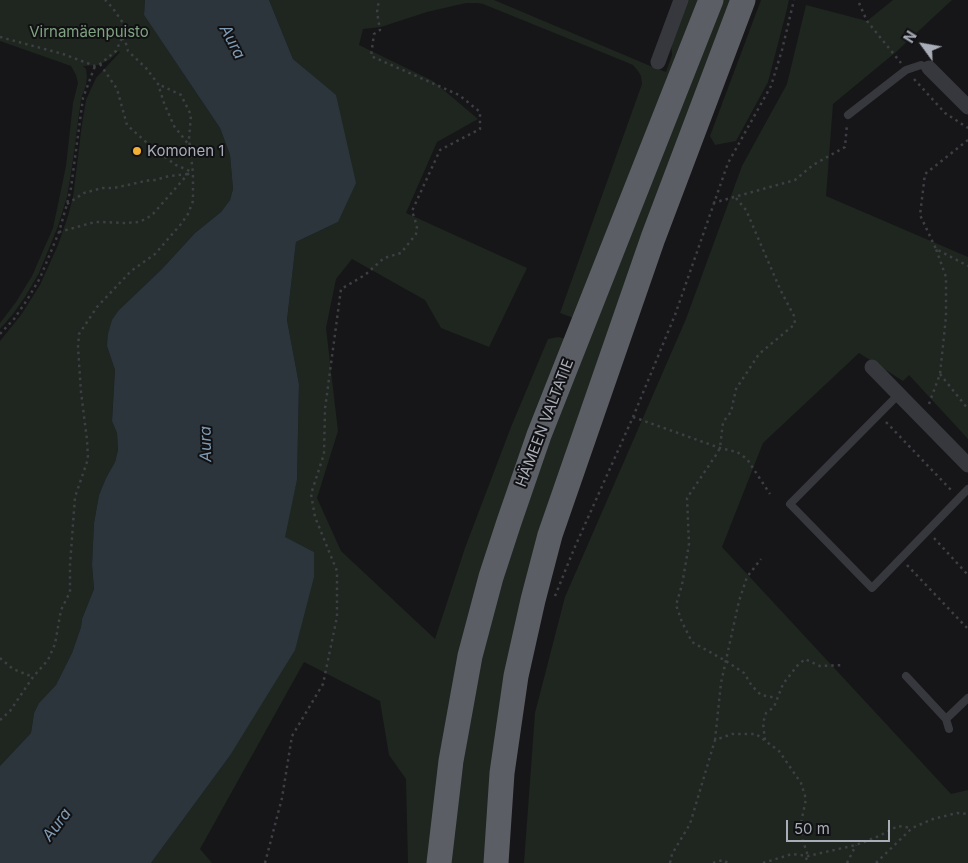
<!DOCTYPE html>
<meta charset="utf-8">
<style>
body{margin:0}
#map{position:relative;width:968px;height:863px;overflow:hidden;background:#161618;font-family:Inter,sans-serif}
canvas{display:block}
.north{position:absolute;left:898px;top:20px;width:50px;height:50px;-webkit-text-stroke:4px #111113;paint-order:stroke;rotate:302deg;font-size:14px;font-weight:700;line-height:20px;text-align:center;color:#a8adb8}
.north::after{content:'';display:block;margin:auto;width:18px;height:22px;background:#a8adb8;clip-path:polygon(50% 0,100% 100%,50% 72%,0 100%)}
.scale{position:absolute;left:786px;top:820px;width:104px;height:22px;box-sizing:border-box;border:2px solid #a8adb8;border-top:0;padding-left:6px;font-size:15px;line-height:18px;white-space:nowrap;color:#a8adb8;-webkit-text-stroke:4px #111113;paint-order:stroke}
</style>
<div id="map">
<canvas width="968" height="863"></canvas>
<div class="north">N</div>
<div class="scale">50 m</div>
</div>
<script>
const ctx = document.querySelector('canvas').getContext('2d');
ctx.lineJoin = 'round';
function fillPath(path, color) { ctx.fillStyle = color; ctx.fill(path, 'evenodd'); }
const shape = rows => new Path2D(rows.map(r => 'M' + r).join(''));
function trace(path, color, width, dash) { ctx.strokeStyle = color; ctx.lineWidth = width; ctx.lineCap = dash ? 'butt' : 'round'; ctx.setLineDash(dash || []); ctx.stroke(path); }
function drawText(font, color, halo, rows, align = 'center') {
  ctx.font = font + ' Inter,sans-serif'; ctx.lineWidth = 4; ctx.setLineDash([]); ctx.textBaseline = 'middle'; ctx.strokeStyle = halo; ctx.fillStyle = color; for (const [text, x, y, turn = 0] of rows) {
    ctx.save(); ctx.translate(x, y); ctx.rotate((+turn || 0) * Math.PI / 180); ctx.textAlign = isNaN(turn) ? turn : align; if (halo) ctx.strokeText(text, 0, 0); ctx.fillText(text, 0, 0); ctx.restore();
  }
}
fillPath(shape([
 [0,0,145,0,144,15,220,128,230,155,233,189,230,200,221,212,195,233,162,269,119,310,107,346,115,370,112,420,117,433,118,450,115,462,106,478,99,495,94,523,92,565,94,589,82,619,81,627,72,653,56,685,39,703,34,713,31,733,0,766,0,341,21,315,40,285,58,245,68,216,73,197,82,124,86,100,96,78,120,52,119,51,109,60,98,65,83,66,86,69,87,77,86,85,81,99,72,167,67,197,58,226,39,273,25,297,13,314,0,329,0,323,16,302,32,276,53,228,66,166,73,103,78,83,76,75,71,66,0,41],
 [269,0,494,0,648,65,666,72,672,55,671,43,686,0,700,0,576,319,560,313,642,84,641,76,638,71,633,65,626,62,483,4,477,3,466,3,427,12,381,27,363,29,359,45,433,81,478,119,437,142,406,213,527,268,489,347,441,328,425,300,352,259,336,279,326,328,338,431,317,498,341,551,435,639,465,548,511,427,548,339,558,337,567,339,528,436,430,863,408,863,406,779,389,755,380,701,304,662,200,849,212,863,151,863,229,757,314,552,284,537,297,480,299,384,287,320,296,242,338,222,336,96,293,59],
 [722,0,734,0,571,445,484,863,449,863,450,852,478,668,505,563,550,437],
 [761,0,789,0,786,13,768,82,736,141,715,145,710,136],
 [893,0,952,0,896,52,833,104,826,196,968,257,968,439,909,375,903,381,859,353,763,443,722,547,951,794,968,790,968,863,524,863,535,713,565,597,686,319,742,166,787,84,806,5,867,21]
]), '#1e261f');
fillPath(shape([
 [145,0,269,0,293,59,336,95,356,183,338,222,296,242,287,320,299,384,297,480,285,537,314,552,314,577,295,650,229,757,151,863,0,863,0,766,31,733,34,713,39,703,56,685,72,653,81,627,82,619,94,589,92,565,94,523,99,495,106,478,115,462,118,450,117,433,112,421,115,370,107,346,108,334,112,320,119,310,162,269,195,233,221,212,230,200,233,189,230,155,220,128,144,15]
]), '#2c353c');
trace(shape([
 [859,3,867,21,901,63],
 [0,37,63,54,95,66,100,64,116,51,122,38,123,23,112,7,105,0],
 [122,38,125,40,128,51,146,68,158,84,164,103,174,126,189,145],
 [100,64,117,89,127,125,155,150,176,165,192,172],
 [914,79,945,113,968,128],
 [968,140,925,174,920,215,936,249,968,266],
 [736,198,746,210,780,289,794,316,795,324,759,354,736,389,731,412,723,422,720,448,716,455,687,498,689,544,682,585,676,605,682,622,692,642,726,661,744,673,752,686,761,695,777,698],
 [713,203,795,180,813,165,845,147,847,124],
 [67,204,84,193,102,188,114,188,150,180,155,180,169,176,188,174],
 [59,232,95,222,102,222,125,223,138,222,146,219,153,214,188,174,193,173],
 [0,334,14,319,27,300,40,278,59,232,67,204,71,188,83,98,95,66],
 [940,374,968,409],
 [929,404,940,374,946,317,946,277,936,249],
 [633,417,720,448,737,452,747,459,770,494],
 [886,422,953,492],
 [934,538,968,575],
 [907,565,968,629],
 [555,596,574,549,633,417,675,315,728,163,771,86,782,50,794,0],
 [0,658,13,669,33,677],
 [0,720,10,711,33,677,48,660,55,644,61,610,70,592,70,565,75,497,88,459,87,440,81,392,78,347,79,334,97,307,131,271,155,254,181,224,188,214,193,201,193,173,189,139,191,115,181,95,158,84],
 [715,740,721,683,739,601,747,577,761,559],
 [765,740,763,723,766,713,774,707,783,684,797,666,805,659,820,666,844,665],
 [265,863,282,798,292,736,323,684,337,617,337,571,315,517,311,494,324,454,325,409,341,289,365,275,384,258,401,253,416,234,417,226,412,211,440,150,480,129,480,112,459,95,371,56,374,34,380,30,377,12,379,0],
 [670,863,672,854,690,824,715,740,732,734,756,734,779,751,801,783,806,799,801,823,802,838,808,856,804,863],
 [713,863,723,860,728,863],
 [763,863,792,854,808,856,856,845,879,836,898,826,912,828],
 [847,863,856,845],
 [876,863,912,828,933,819,957,813,968,814]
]), '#3d3f44', 2.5, [2.5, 4]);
trace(shape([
 [848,115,906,70,921,65,929,68],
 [899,394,790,504,872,588,968,489],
 [906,676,946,719,949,729],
 [946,719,968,698]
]), '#37383d', 8);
trace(shape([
 [658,62,681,0],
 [929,68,968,107],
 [872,367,968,465]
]), '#37383d', 15);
trace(shape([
 [439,863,451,761,470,656,491,577,509,522,539,435,711,0],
 [496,863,502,773,516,676,533,600,550,535,653,238,743,0]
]), '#5b5e65', 25);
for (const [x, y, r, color] of [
 [137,151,5,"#f2b134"]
]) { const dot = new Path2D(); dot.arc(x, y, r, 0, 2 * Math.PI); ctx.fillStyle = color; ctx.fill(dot); trace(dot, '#111113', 2); }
drawText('15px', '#7fa381', '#111113', [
 ["Virnamäenpuisto",89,32]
]);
drawText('15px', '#a8adb8', '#111113', [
 ["Komonen 1",147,151]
], 'left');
drawText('15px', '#a8adb8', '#111113', [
 ["HÄMEEN VALTATIE",545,423,-69]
]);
drawText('italic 16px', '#7f9bb3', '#111113', [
 ["Aura",232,42,62],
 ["Aura",206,444,-91],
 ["Aura",57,825,-53]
]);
</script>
